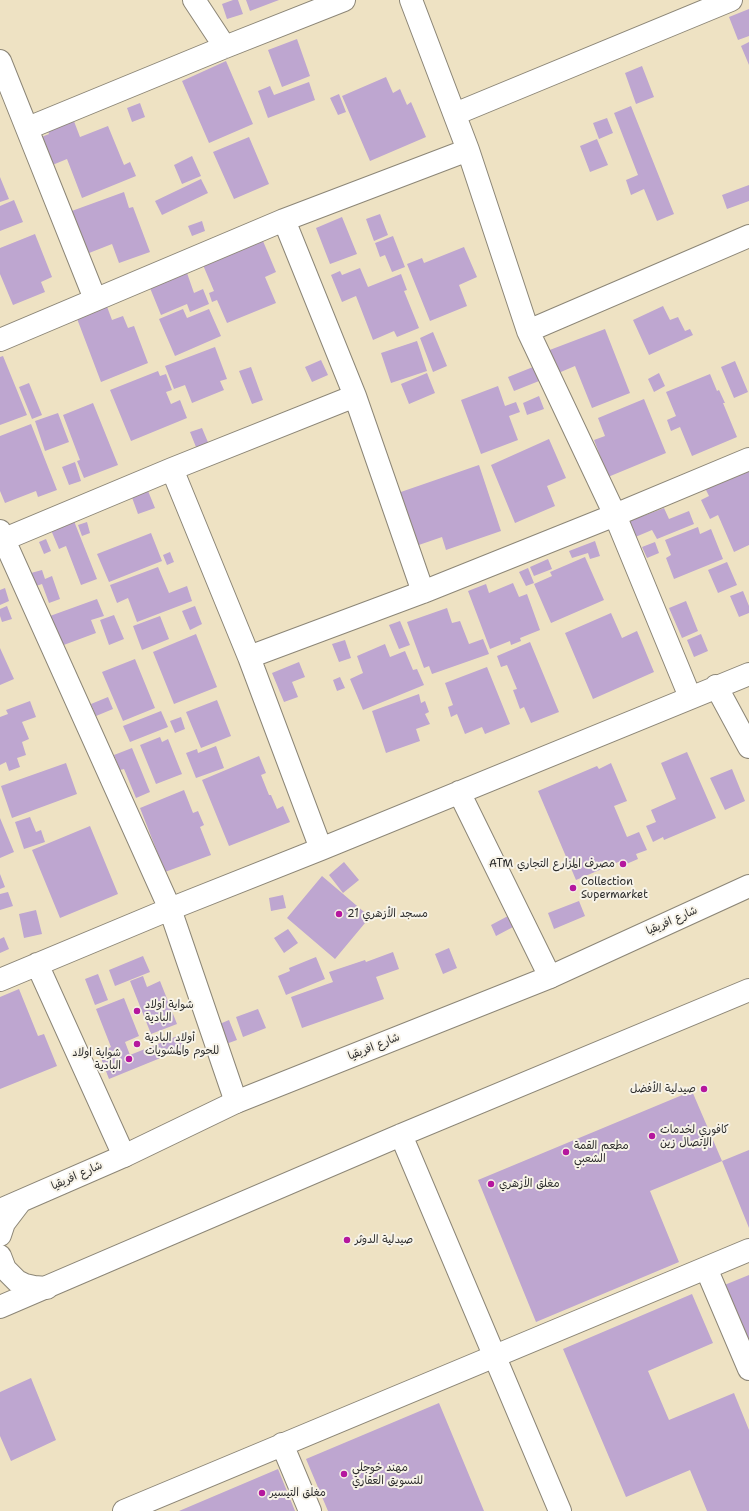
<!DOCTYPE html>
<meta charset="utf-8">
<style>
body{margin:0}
canvas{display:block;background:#eee2c3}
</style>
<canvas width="749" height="1511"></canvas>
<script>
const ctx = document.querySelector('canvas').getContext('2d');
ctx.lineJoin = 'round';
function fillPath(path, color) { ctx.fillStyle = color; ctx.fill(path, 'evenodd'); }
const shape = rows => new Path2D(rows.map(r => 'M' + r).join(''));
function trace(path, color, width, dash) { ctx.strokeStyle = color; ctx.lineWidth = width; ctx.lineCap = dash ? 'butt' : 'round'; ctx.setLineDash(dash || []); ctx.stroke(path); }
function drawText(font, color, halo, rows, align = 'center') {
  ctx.font = font + ' "Shantell Sans","Playpen Sans Arabic",sans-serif'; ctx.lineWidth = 4; ctx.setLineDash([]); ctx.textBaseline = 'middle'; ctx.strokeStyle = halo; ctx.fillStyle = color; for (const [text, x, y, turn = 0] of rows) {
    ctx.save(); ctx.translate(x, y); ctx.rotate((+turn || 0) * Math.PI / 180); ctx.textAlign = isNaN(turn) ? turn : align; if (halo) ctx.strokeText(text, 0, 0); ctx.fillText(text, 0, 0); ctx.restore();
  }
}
fillPath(shape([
 [233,0,238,0,243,14,227,19,222,4],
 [246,0,279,0,250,11],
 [749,9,749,36,738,40,729,17],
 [297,39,310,76,282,87,268,50],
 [749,42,749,65,741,46],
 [226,61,253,124,209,143,182,81],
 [642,66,654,97,636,104,625,73],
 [386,77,393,93,400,89,407,105,411,102,426,137,370,161,342,96],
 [309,82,315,100,268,118,258,91,270,86,274,95],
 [339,94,346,112,338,115,330,98],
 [140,103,145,117,132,122,127,108],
 [631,106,674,214,657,221,644,189,631,195,626,180,638,175,614,113],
 [72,116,80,137,108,126,124,165,130,162,136,176,82,198,67,159,50,166,39,138,49,134,46,126],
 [607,118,613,133,599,139,593,123],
 [249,137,269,184,234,199,213,152],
 [597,139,608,165,590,172,580,146],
 [192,156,201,176,182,184,174,165],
 [0,177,9,199,0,202],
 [201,179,208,193,162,215,155,201],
 [749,185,749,201,727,209,722,195],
 [124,192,129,208,133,207,150,252,119,263,112,244,84,255,69,212],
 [14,200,23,222,0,231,0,206],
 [380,214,388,235,374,241,366,219],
 [342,217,357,254,330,264,316,228],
 [202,221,205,231,192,236,188,226],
 [35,234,52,277,41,282,45,292,13,305,0,274,0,248],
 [393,236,405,267,392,272,385,255,380,257,375,243],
 [263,241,276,272,265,277,276,303,227,323,217,300,212,302,209,293,214,291,203,265],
 [464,247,477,277,459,285,467,306,430,321,407,264,422,258,424,263],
 [360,268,368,287,401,274,407,290,404,291,419,328,397,337,394,331,373,340,356,296,342,302,331,275,340,271,342,275],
 [187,273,194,293,203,289,209,304,190,312,187,304,161,315,150,288],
 [106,304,112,320,123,316,128,328,134,326,148,363,101,382,76,316],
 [663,306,670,320,678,317,685,331,690,329,693,335,649,355,633,320],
 [183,309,187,318,209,309,221,336,175,356,159,319],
 [605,329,630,393,592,408,575,366,556,374,547,351],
 [433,332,447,366,433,372,420,338],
 [417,341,427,371,391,383,381,353],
 [215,347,227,379,220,381,224,390,192,403,185,385,174,389,165,366],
 [3,356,27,415,0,425,0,357],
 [321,360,328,375,312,382,305,367],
 [735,361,748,392,734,398,721,367],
 [538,365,544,379,514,391,508,377],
 [251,367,263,400,252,404,239,371],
 [158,371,160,376,166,374,172,390,166,392,171,404,180,400,187,418,131,441,110,390],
 [427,373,435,393,409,404,401,384],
 [659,373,665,386,654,392,648,379],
 [710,374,717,391,719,390,725,403,723,403,737,437,692,456,680,427,671,431,667,420,676,416,666,392],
 [29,383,42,415,32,419,19,387],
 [498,386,505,406,516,402,520,412,509,416,518,440,481,454,461,400],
 [539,396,544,409,527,415,523,403],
 [644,399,666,453,608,477,594,440,605,436,598,418],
 [93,403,118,465,84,478,77,461,80,460,63,415],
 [58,413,69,442,45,451,35,421],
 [31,424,57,490,38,497,36,491,5,503,0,491,0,436],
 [202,428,210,447,198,452,190,432],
 [549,439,566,478,547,486,555,506,515,523,491,465],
 [75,462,81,481,69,485,62,467],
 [479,465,501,531,446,550,442,537,413,547,395,494],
 [749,469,749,545,734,552,718,515,710,519,701,500,709,496,705,488],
 [146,486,155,508,138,514,130,492],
 [664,508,669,519,689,511,694,524,657,539,652,530,633,538,626,520,642,514,643,516],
 [74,521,97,579,81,585,66,546,59,549,51,530],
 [87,522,90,533,82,536,78,525],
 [698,527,700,534,711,529,723,559,674,579,666,558,671,555,665,540],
 [151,533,162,561,109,582,97,554],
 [46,539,51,551,44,554,39,542],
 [595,541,600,556,590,559,588,553,572,558,569,551],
 [655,542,659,553,647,558,642,547],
 [170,552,174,562,167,565,163,555],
 [585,557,604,600,551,623,534,584,552,576,550,572],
 [548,559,552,569,534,576,530,567],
 [727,562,737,585,718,593,708,570],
 [158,567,169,593,187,586,192,601,137,622,128,598,117,603,110,585],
 [528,568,534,583,526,586,519,572],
 [42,570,45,579,52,576,60,599,49,603,42,584,36,586,31,573],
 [513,583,519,597,527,594,540,630,520,638,521,641,511,645,510,641,490,649,468,591,486,584,489,593],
 [5,588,9,601,0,605,0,590],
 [743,591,749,606,749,613,739,617,730,596],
 [97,599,104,616,91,620,96,633,61,646,50,616],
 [686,601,698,631,682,638,669,608],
 [7,606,12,619,2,622,0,616,0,609],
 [195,606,202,624,190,630,182,611],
 [447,608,452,623,460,621,469,644,483,639,489,654,432,674,429,666,424,668,407,622],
 [611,613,622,638,637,631,654,672,593,699,565,633],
 [114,615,124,639,109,645,100,620],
 [160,616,169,639,142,650,133,626],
 [400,621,410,645,399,649,389,625],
 [196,634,217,687,174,704,153,652],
 [701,634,708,651,694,657,687,640],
 [345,640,351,658,339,662,332,644],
 [530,642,559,712,531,723,524,707,520,709,513,690,517,689,507,665,501,667,497,656],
 [385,644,390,657,405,651,413,670,417,669,424,685,363,710,350,679,363,673,357,656],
 [0,648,14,679,0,685],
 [135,659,155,708,123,721,102,672],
 [299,662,305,677,292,682,298,697,284,702,272,673],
 [487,667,510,724,485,734,482,727,465,734,457,714,451,717,448,707,453,705,445,683],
 [340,677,345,688,337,691,333,680],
 [419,694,421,703,425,701,429,712,425,714,430,724,416,729,420,741,386,753,372,711],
 [108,697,113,709,96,716,91,704],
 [217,700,231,736,201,748,186,712],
 [30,701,36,717,22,722,29,739,22,742,26,755,17,758,20,767,9,771,6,762,0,765,0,717,8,714,6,710],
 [161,711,168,727,130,742,123,726],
 [181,717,185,729,175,733,170,721],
 [160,737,162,742,168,739,182,774,156,784,140,745],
 [216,746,224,768,196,778,186,753,197,749,198,753],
 [132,748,150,792,136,798,124,769,120,770,114,755],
 [687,752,716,818,664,840,663,837,653,842,646,826,656,822,651,810,676,799,661,763],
 [259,756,266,773,261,775,269,795,271,795,277,809,283,806,290,822,229,846,202,780],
 [66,763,77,794,12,818,1,786],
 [611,763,627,801,614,806,627,837,639,832,647,850,636,854,638,859,624,865,623,860,576,880,538,791,597,766,599,769],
 [732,769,745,801,725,810,710,778],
 [184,790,193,813,198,811,204,825,200,827,211,855,165,872,140,808],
 [30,817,36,832,41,830,45,842,24,849,15,822],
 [0,818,14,852,0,858],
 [90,826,118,894,60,918,32,850],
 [344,862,359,880,343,893,329,875],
 [0,874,5,887,0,889],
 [322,876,370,917,335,959,287,918],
 [8,892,13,906,0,910,0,894],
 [283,895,286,908,271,911,269,898],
 [579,901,585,916,554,929,548,913],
 [36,910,42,934,24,938,19,914],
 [508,916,513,927,496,936,491,925],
 [288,929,298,943,284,953,274,938],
 [4,937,9,949,0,953,0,939],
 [449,948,457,968,443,974,435,954],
 [393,952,399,969,376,977,384,999,302,1028,291,997,333,982,329,972,365,960,366,962],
 [143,956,150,972,115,986,109,970],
 [316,957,325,979,286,995,278,976,290,971,289,968],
 [98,974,108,1000,95,1005,85,979],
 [143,976,147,987,160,981,177,1024,151,1034,130,981],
 [19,989,38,1036,44,1034,57,1066,0,1089,0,997],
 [124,998,139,1036,125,1042,130,1055,180,1035,185,1048,109,1079,99,1053,111,1047,96,1009],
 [258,1009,266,1028,243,1037,236,1017],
 [229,1020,237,1040,223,1045,215,1026],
 [692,1091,722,1161,650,1191,679,1262,536,1322,478,1180],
 [749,1150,749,1228,722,1161],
 [749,1275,749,1350,722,1286],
 [692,1294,713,1343,648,1371,669,1420,734,1393,749,1430,749,1511,707,1511,690,1470,626,1497,563,1349],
 [31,1378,56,1440,11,1461,0,1436,0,1392],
 [439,1403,484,1511,328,1511,306,1459],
 [278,1469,295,1511,179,1511]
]), '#bea6d0');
const minor = shape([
 [194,0,225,47],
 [411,0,468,150,528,331,615,515,690,697],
 [0,61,95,299],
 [455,114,731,0],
 [28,128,225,47,344,0],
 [284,220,355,396,423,592],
 [528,331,749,236],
 [0,340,284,220,468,150],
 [172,469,249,657,321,849],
 [0,531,170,909,236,1102],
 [0,541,172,469,355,396],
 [249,657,423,592,615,515,749,459],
 [716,686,749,747],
 [459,792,550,977],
 [37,964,124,1156],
 [0,980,170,909,321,849,749,674],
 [706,1268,749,1369],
 [282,1444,310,1511],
 [124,1511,749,1250]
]);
const tertiary = shape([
 [401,1135,560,1511],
 [0,1210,124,1156,236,1102,550,977,749,886],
 [0,1235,4,1223,20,1202],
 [0,1256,5,1269,17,1281,25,1285,34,1287,47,1288],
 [0,1307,401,1135,749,990]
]);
trace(minor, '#8c8677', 24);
trace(tertiary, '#8c8677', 24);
trace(minor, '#fff', 22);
trace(tertiary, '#fff', 22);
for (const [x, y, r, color] of [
 [623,864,4,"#b5179e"],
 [573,888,4,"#b5179e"],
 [339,914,4,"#b5179e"],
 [137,1011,4,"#b5179e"],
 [137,1044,4,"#b5179e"],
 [129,1059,4,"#b5179e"],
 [704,1089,4,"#b5179e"],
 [652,1136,4,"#b5179e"],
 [566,1152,4,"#b5179e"],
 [491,1184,4,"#b5179e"],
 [347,1240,4,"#b5179e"],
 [344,1474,4,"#b5179e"],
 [262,1493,4,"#b5179e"]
]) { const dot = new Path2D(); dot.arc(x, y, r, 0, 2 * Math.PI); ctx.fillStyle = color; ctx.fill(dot); trace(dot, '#f7f3e8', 1.5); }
drawText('11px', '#2b2b2b', '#f7f3e8', [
 ["ATM مصرف المزارع التجاري",615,864,"right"],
 ["Collection",581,882],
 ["Supermarket",581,895],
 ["مسجد الأزهري 21",347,914],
 ["شواية أولاد",145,1005],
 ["البادية",145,1018],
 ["أولاد البادية",145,1038],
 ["للحوم والمشويات",145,1051],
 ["شواية اولاد",121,1053,"right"],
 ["البادية",121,1066,"right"],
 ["صيدلية الأفضل",696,1089,"right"],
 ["كافوري لخدمات",660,1130],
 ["الإتصال زين",660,1143],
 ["مطعم القمة",574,1146],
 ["الشعبي",574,1159],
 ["مغلق الأزهري",499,1184],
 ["صيدلية الدوثر",355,1240],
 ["مهند خوجلي",352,1468],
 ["للتسويق العقاري",352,1481],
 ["مغلق التيسير",270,1493]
], 'left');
drawText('11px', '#2b2b2b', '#f7f3e8', [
 ["شارع افريقيا",672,921,-24],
 ["شارع افريقيا",374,1047,-22],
 ["شارع افريقيا",77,1176,-24]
]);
</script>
